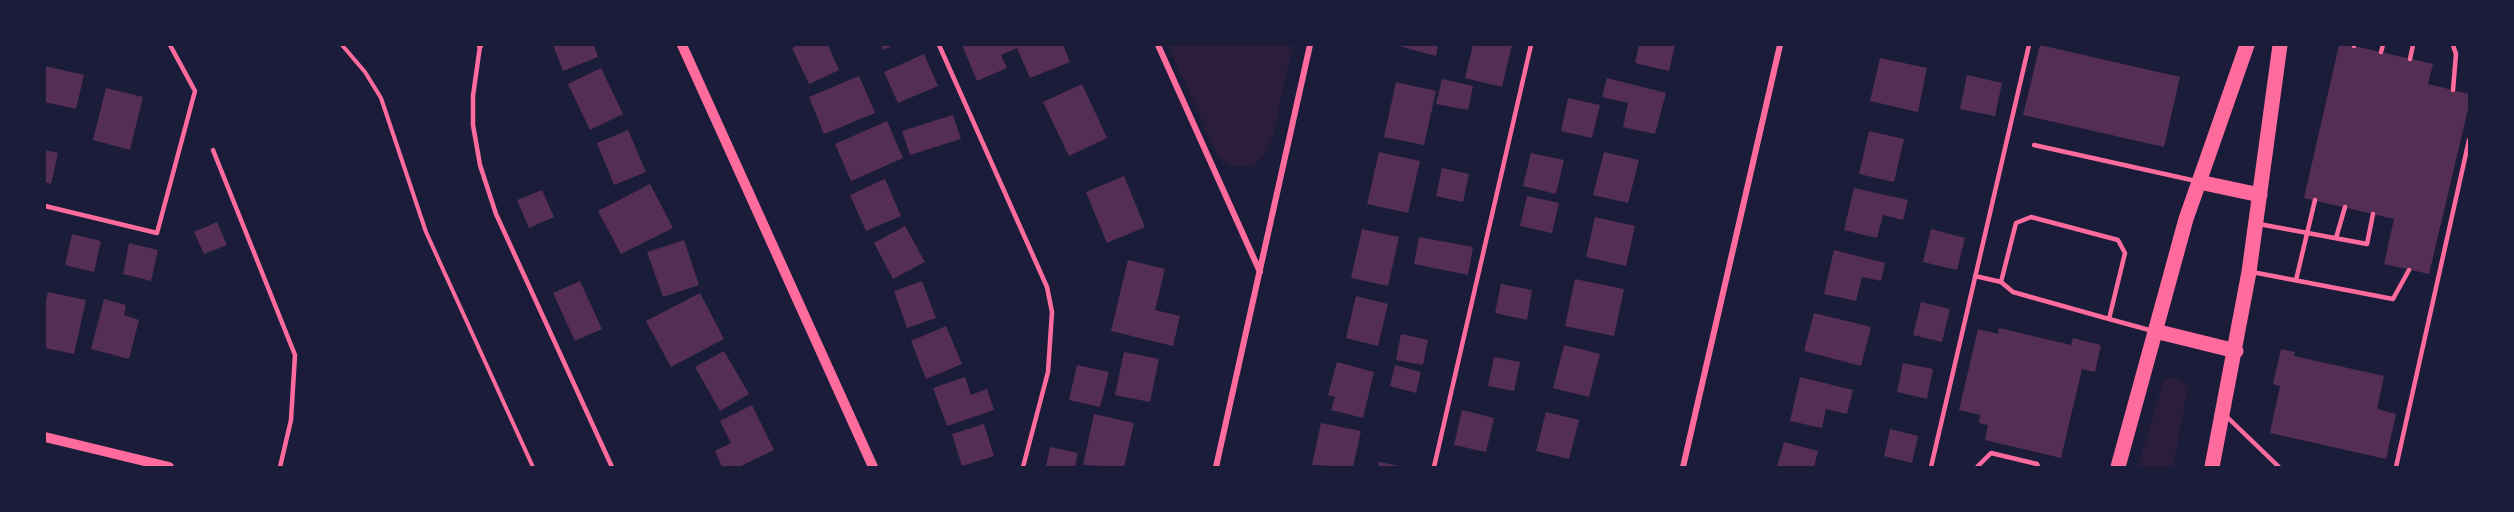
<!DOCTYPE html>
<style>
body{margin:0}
#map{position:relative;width:2514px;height:512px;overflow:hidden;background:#1b1b3a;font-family:Karla,sans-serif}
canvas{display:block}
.frame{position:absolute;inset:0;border:46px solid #1b1b3a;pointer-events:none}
</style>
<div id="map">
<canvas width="2514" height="512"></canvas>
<div class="frame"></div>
</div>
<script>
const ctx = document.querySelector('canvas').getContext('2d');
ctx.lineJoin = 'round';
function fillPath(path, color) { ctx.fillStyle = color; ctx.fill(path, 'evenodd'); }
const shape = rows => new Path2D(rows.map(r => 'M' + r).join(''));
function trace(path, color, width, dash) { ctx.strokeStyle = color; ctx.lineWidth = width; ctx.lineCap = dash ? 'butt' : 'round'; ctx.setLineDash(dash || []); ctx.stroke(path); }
fillPath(shape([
 [1168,45,1293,45,1273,136,1263,157,1255,164,1246,167,1228,165,1217,154],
 [2174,377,2182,380,2188,388,2173,467,2138,467,2163,382,2168,378]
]), '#2a1e3b');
fillPath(shape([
 [553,45,594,45,598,57,563,71],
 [798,45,828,45,839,70,809,84,792,48],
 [881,45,895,45,883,50],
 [962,45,1063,45,1070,62,1030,78,1017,48,1001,55,1007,68,977,81],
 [1395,45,1438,45,1436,56],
 [1473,45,1512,45,1502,87,1465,78],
 [1639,45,1675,45,1669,71,1635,63],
 [2040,45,2180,77,2164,147,2023,115],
 [2339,45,2350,45,2433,64,2428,84,2469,94,2469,105,2429,274,2384,264,2394,219,2304,198],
 [924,54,938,86,898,103,884,72],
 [1880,58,1927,68,1918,112,1870,101],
 [45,66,84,75,76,109,45,102],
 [601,68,623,114,590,130,568,84],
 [1967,75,2002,83,1995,116,1960,109],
 [859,76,875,113,824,134,809,97],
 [1607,78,1666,93,1655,134,1623,127,1628,103,1602,97],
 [1442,79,1473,86,1468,110,1436,104],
 [1396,82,1436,91,1424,145,1384,137],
 [1082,84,1107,138,1069,156,1043,102],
 [106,88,143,97,130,150,93,140],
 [1568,98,1600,105,1592,138,1561,131],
 [953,115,961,139,910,155,902,131],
 [887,121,903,158,851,181,835,144],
 [628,130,646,172,614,185,597,143],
 [1869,131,1904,139,1894,182,1859,174],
 [45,150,58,153,51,184,45,182],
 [1379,152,1420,161,1408,213,1367,204],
 [1604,152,1639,160,1628,203,1593,195],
 [1531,153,1564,160,1556,194,1523,186],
 [1442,168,1469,174,1463,202,1436,196],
 [1124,176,1145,227,1107,243,1086,192],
 [885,179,901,216,866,231,850,195],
 [650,184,673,228,621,254,598,211],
 [1854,188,1908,200,1903,220,1883,215,1877,238,1844,230],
 [542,190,554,217,529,228,517,200],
 [1527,196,1559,203,1552,233,1520,226],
 [1595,217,1635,226,1626,266,1586,257],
 [217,222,227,245,204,254,194,232],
 [905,226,925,262,893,279,874,243],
 [1362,229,1399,237,1388,286,1351,278],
 [1931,229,1965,238,1957,270,1923,262],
 [72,234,101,241,94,272,65,265],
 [1419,237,1473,247,1468,275,1414,264],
 [684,240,699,285,663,297,647,252],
 [129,243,158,250,151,281,123,274],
 [1834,250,1885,263,1881,281,1862,277,1856,301,1824,294],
 [1128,260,1165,269,1155,310,1180,316,1173,346,1111,331],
 [1575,279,1624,289,1614,336,1565,326],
 [580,281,602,329,575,341,553,293],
 [922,281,936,318,907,328,894,291],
 [1501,284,1532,290,1527,320,1495,313],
 [48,292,86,300,74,354,45,348,45,304],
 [700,293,724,339,671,367,646,321],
 [1356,296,1388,304,1378,346,1346,338],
 [104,299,126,305,124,315,139,320,129,359,91,349],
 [1921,302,1950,309,1942,342,1913,335],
 [1814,313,1871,327,1861,366,1804,351],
 [946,326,962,364,926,379,911,341],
 [1999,328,2071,345,2073,338,2101,345,2095,372,2082,369,2061,458,1985,440,1988,425,1979,423,1980,415,1959,410,1978,329,1998,334],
 [1401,334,1428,340,1423,365,1396,360],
 [1564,345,1600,354,1589,397,1553,388],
 [2281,349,2295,352,2294,356,2384,376,2377,409,2396,414,2386,459,2270,433,2280,386,2273,384],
 [724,351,749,394,720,411,695,367],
 [1124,352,1159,359,1150,402,1115,395],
 [1494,357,1520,362,1514,391,1488,386],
 [1337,362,1374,372,1363,418,1331,410,1335,397,1328,395],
 [1903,363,1933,369,1927,399,1897,392],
 [1077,365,1109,372,1100,407,1069,400],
 [1395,365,1421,372,1416,393,1390,386],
 [965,377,971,395,987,389,994,410,947,426,933,388],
 [1800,377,1853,390,1847,414,1826,409,1822,428,1790,421],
 [752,405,774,450,739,467,722,467,715,451,731,443,720,421],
 [1462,410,1494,418,1486,452,1454,445],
 [1546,412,1579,420,1569,459,1536,451],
 [1094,414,1134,423,1124,467,1083,465],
 [1321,423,1361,431,1353,467,1312,465],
 [984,424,994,456,962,466,952,434],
 [1890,429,1918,436,1912,463,1884,456],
 [1784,442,1818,451,1814,467,1777,467],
 [1050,447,1078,453,1075,467,1046,466],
 [1379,462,1399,466,1399,467,1378,467]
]), '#542f53');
trace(shape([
 [342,45,365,72,381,98,426,232,533,467]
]), '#ff6b9d', 4);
trace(shape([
 [939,45,1047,287,1052,312,1048,372,1023,467],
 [2453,45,2456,54,2453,90],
 [480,46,473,96,473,125,480,165,496,214,612,467],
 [2354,46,2354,45],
 [2381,52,2383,45],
 [2410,59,2413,45],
 [2034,145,2196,181],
 [213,150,295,355,291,420,280,467],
 [45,206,157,233,195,91,170,45],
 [2259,224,2367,244,2373,214],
 [2336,238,2345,207],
 [2252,272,2393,299,2409,270],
 [1975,276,2001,282],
 [2296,280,2315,200],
 [2109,319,2125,253,2118,240,2031,217,2016,223,2001,282,2013,292,2109,319,2153,331],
 [2225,415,2279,467],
 [1434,467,1531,45],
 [1931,467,2029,45],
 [1977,467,1991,453,2037,464,2038,467],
 [2396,467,2469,140]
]), '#ff6b9d', 4.5);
trace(shape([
 [1158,45,1260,272],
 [480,46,480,45],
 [1216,467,1310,45],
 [1683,467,1780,45]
]), '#ff6b9d', 6);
trace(shape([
 [682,45,873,467],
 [45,437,169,467]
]), '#ff6b9d', 10);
trace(shape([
 [2199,182,2260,195],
 [2155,331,2236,351],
 [2118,467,2186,219,2247,45],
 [2212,467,2249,272,2280,45]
]), '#ff6b9d', 15);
</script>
